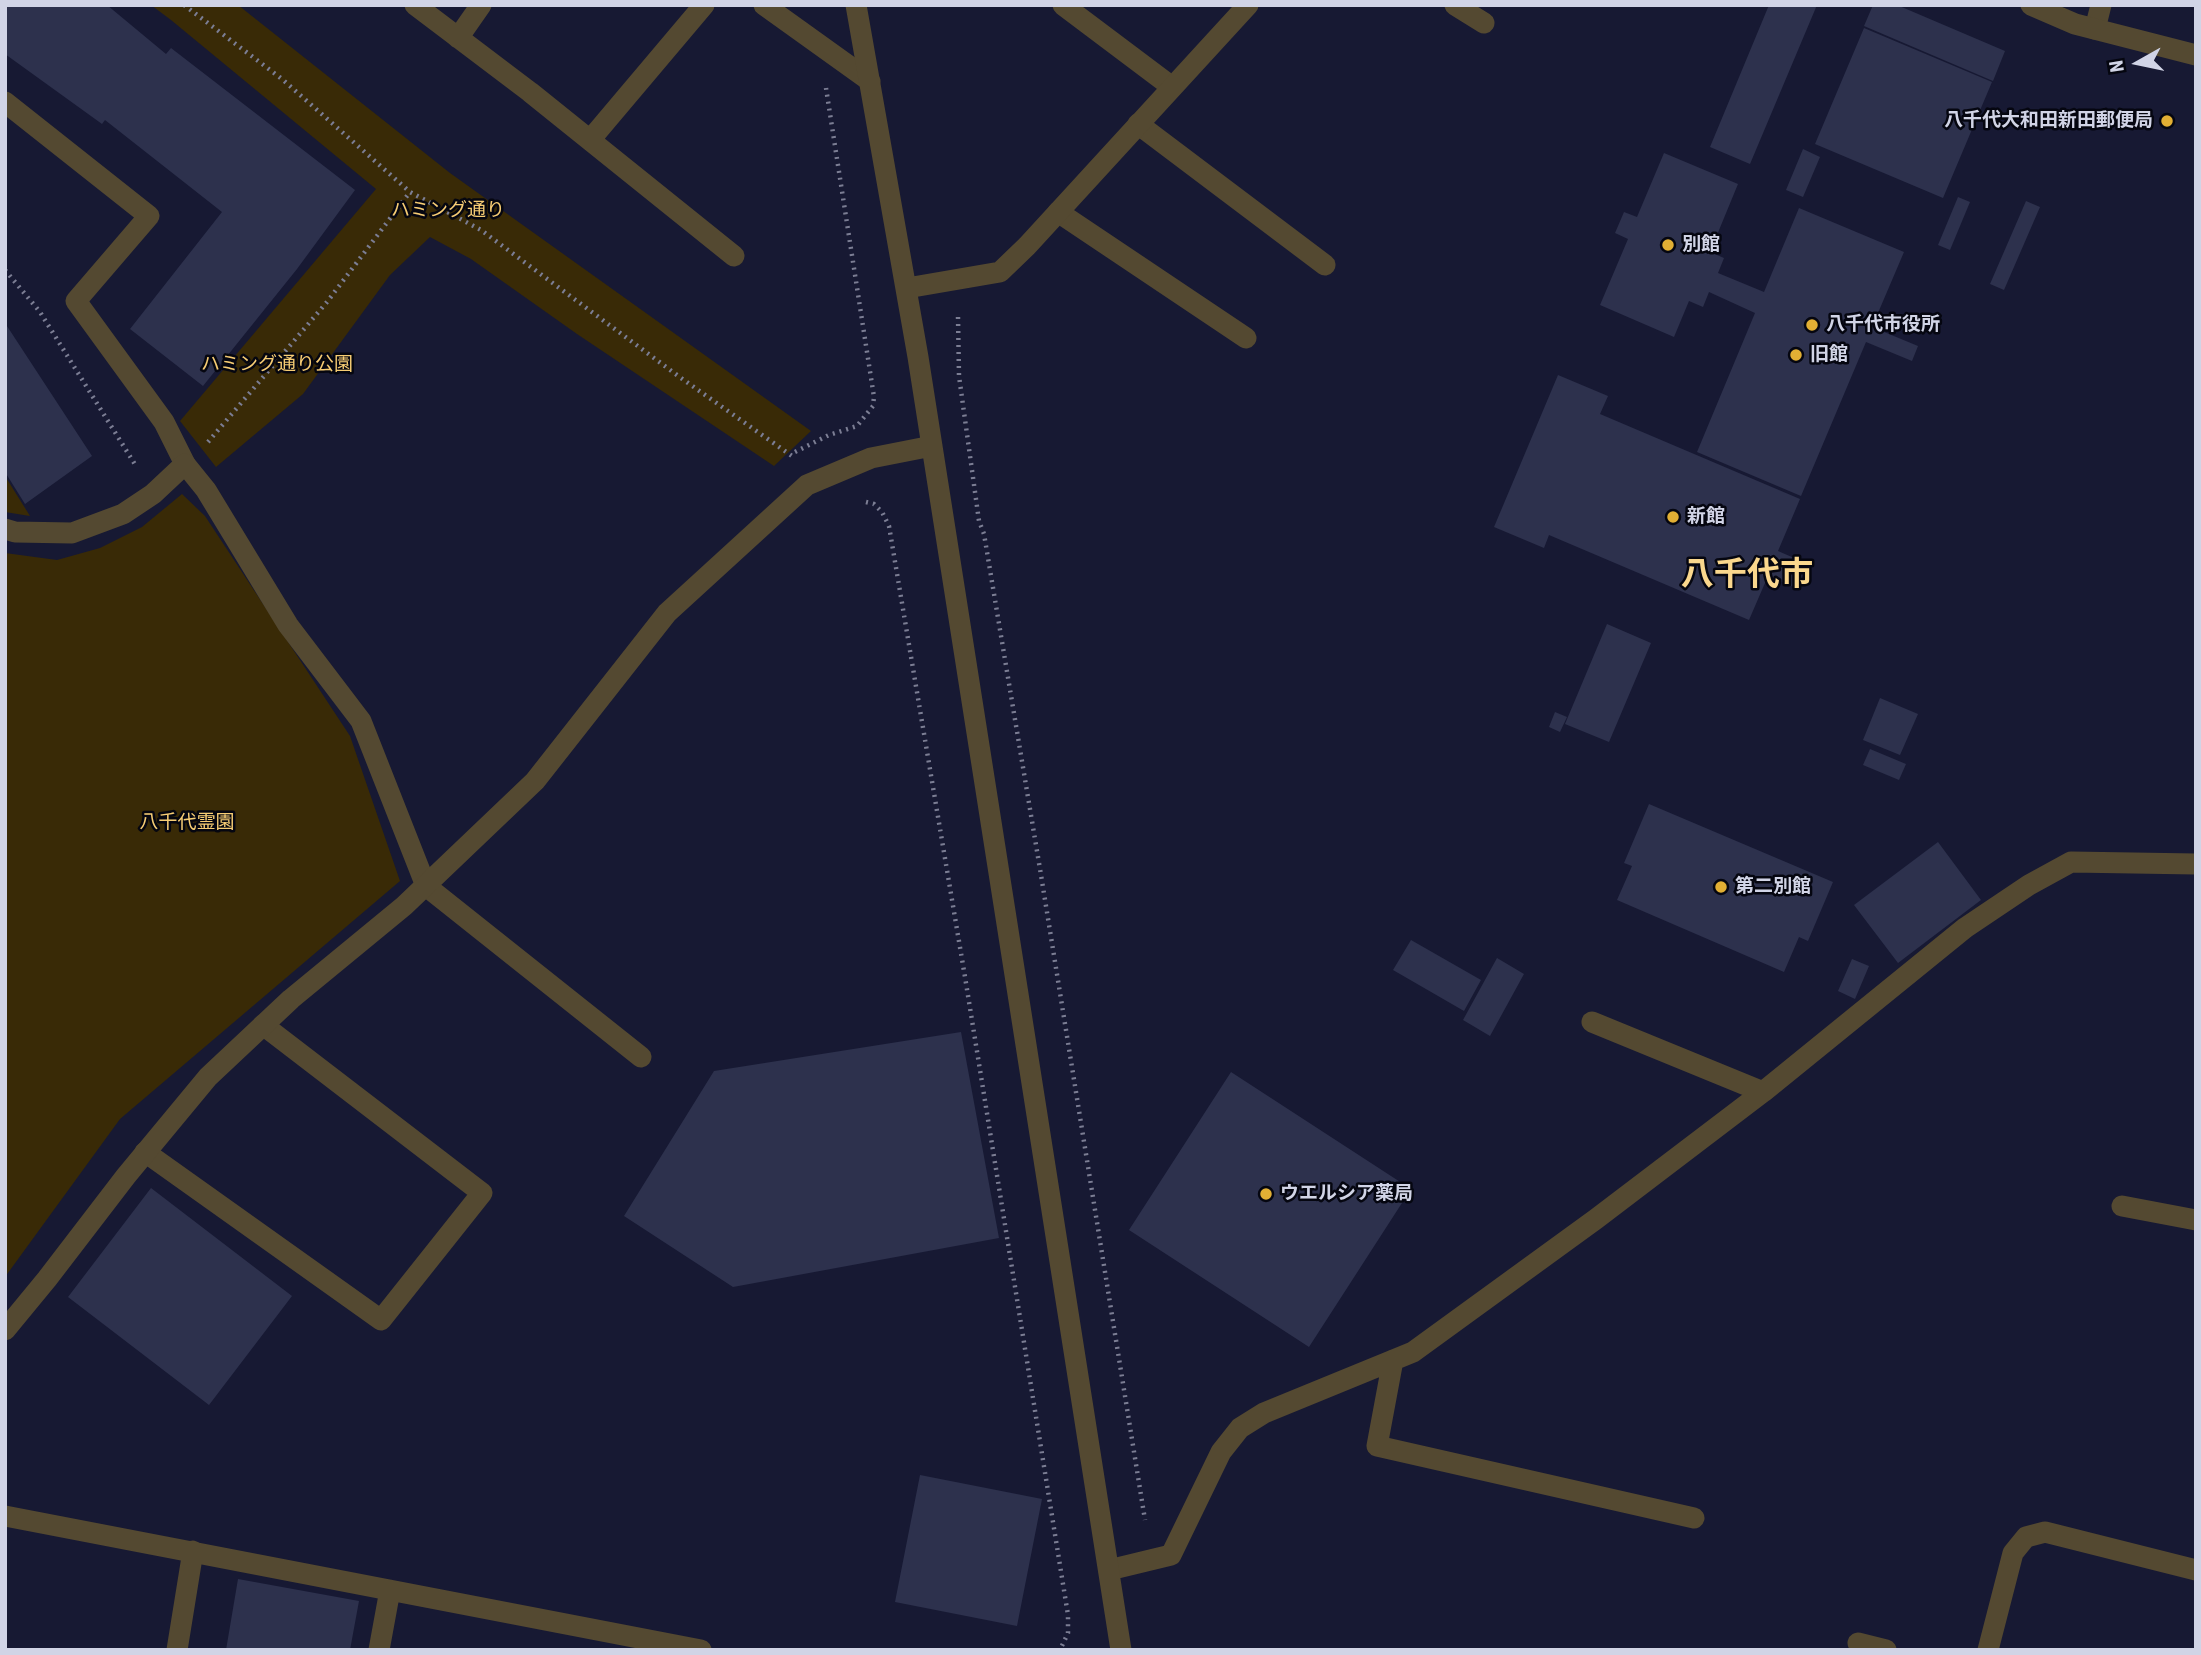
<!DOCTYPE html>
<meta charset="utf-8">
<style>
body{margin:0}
#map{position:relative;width:2201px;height:1655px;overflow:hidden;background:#171933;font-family:"Roboto Condensed",sans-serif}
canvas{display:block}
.frame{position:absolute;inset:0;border:7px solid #d1d4e6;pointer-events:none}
.north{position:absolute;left:2103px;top:28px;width:70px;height:70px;-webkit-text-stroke:5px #050610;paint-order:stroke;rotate:261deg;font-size:19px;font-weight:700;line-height:28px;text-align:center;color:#d1d4e6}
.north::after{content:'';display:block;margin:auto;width:24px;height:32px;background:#d1d4e6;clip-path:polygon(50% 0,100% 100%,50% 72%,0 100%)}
</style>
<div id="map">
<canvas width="2201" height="1655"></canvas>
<div class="frame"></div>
<div class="north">N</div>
</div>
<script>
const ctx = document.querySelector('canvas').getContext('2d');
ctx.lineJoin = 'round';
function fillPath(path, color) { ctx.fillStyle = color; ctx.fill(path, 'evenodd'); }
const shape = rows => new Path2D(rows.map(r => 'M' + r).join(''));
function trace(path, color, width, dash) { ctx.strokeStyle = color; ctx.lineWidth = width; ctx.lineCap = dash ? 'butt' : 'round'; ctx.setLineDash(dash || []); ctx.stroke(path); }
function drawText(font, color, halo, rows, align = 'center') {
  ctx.font = font + ' "Roboto Condensed","Noto Sans JP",sans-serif'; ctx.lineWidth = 5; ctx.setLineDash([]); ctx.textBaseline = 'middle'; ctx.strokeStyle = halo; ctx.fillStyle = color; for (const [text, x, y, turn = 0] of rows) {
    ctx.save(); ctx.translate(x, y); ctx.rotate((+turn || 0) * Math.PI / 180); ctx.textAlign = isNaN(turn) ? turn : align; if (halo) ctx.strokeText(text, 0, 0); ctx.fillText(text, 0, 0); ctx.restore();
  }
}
fillPath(shape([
 [151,5,238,5,450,173,811,431,774,466,577,334,471,259,430,237,390,275,303,394,216,467,180,421,376,189,171,20],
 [5,476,30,516,5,512],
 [182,494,205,516,350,736,400,881,120,1119,5,1277,5,553,57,560,100,548,142,527]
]), '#392a06');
fillPath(shape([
 [5,5,107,5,166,54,171,48,355,190,297,269,203,386,130,329,222,212,105,120,102,124,5,54],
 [1769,5,1817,5,1750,164,1710,147],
 [1873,5,1897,5,2005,51,1993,81,1864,26],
 [1864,28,1992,82,1943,198,1815,144],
 [1803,149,1820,157,1803,197,1786,190],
 [1664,153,1738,184,1710,252,1724,258,1718,273,1764,292,1799,208,1904,252,1872,327,1918,346,1912,361,1866,342,1801,496,1697,452,1755,313,1709,292,1703,307,1689,301,1674,337,1600,305,1628,239,1615,233,1624,212,1637,217],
 [1958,197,1970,202,1950,250,1938,245],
 [2026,201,2040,207,2004,290,1990,284],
 [5,323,92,456,25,504,5,472],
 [1558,375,1608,396,1600,414,1800,499,1778,551,1808,564,1797,588,1768,576,1749,620,1549,535,1544,548,1494,527],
 [1607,624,1651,643,1609,742,1565,724],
 [1880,698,1918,714,1900,755,1863,740],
 [1555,712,1567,717,1560,732,1549,727],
 [1870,749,1906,764,1899,780,1863,765],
 [1649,804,1833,882,1808,941,1799,937,1784,972,1617,900,1632,866,1624,863],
 [1938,842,1981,900,1898,963,1854,905],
 [1411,940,1481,980,1464,1011,1393,970],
 [1497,958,1524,974,1490,1036,1463,1020],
 [1852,959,1869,966,1855,999,1838,991],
 [961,1032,999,1238,733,1287,624,1216,714,1071],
 [1231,1072,1411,1189,1309,1347,1129,1230],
 [151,1188,292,1296,209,1405,68,1297],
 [920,1475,1042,1499,1017,1626,895,1602],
 [238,1579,359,1601,350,1650,226,1650]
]), '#2d314d');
trace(shape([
 [184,5,282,79,410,192,481,230,681,378,792,456],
 [5,270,40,312,136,466],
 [958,317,959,376,979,521,984,534,1041,875,1145,1520],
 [208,442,327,302,410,192],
 [795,452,829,435,857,426,873,406,874,397,826,88],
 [866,502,874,504,882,512,889,526,965,977,1068,1615,1068,1633,1060,1650]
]), '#7c7e94', 4.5, [2, 5]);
trace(shape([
 [5,102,149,216,76,301,164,422,185,464]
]), '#544931', 21);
trace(shape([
 [415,5,530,92,734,256],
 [764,5,870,81],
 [1063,5,1172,87],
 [1455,5,1484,23],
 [2095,29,2101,5],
 [458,38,481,5],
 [1138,124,1325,265],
 [590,140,704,5],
 [1058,212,1246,338],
 [5,529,15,532,72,533,123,514,153,494,185,464,206,490,288,625,361,721,426,886,641,1057],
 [1592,1022,1763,1092],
 [145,1152,381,1320,482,1193,263,1025],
 [2122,1206,2196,1220],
 [1393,1360,1377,1446,1694,1518],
 [5,1516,701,1650],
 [1109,1570,1171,1555,1221,1452,1240,1428,1264,1413,1413,1352,1596,1219,1763,1092,1965,928,2029,885,2071,862,2196,864],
 [1858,1643,1886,1650],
 [177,1650,193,1551],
 [379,1650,390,1590],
 [1988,1650,2013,1553,2026,1537,2045,1532,2196,1570]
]), '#544931', 21);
trace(shape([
 [856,5,918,357,1121,1650],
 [2031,5,2075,24,2196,55],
 [907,288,1000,272,1027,246,1248,5],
 [5,1330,47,1279,126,1176,208,1077,291,999,404,906,535,781,667,613,807,485,871,458,932,446]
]), '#544931', 21);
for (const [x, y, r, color] of [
 [2167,121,7,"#e2af34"],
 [1668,245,7,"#e2af34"],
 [1812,325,7,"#e2af34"],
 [1796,355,7,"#e2af34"],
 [1673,517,7,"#e2af34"],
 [1721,887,7,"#e2af34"],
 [1266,1194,7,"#e2af34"]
]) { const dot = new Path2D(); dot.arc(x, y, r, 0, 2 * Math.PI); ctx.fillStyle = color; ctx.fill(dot); trace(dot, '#050610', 2.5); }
drawText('bold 19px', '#d1d4e6', '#050610', [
 ["八千代大和田新田郵便局",2153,121,"right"],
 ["別館",1682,245],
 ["八千代市役所",1826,325],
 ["旧館",1810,355],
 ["新館",1687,517],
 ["第二別館",1735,887],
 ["ウエルシア薬局",1280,1194]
], 'left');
drawText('19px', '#f7cd74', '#050610', [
 ["ハミング通り",448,211],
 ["ハミング通り公園",277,365],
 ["八千代霊園",187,823]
]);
drawText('bold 33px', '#fad78d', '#050610', [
 ["八千代市",1747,577]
]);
</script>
